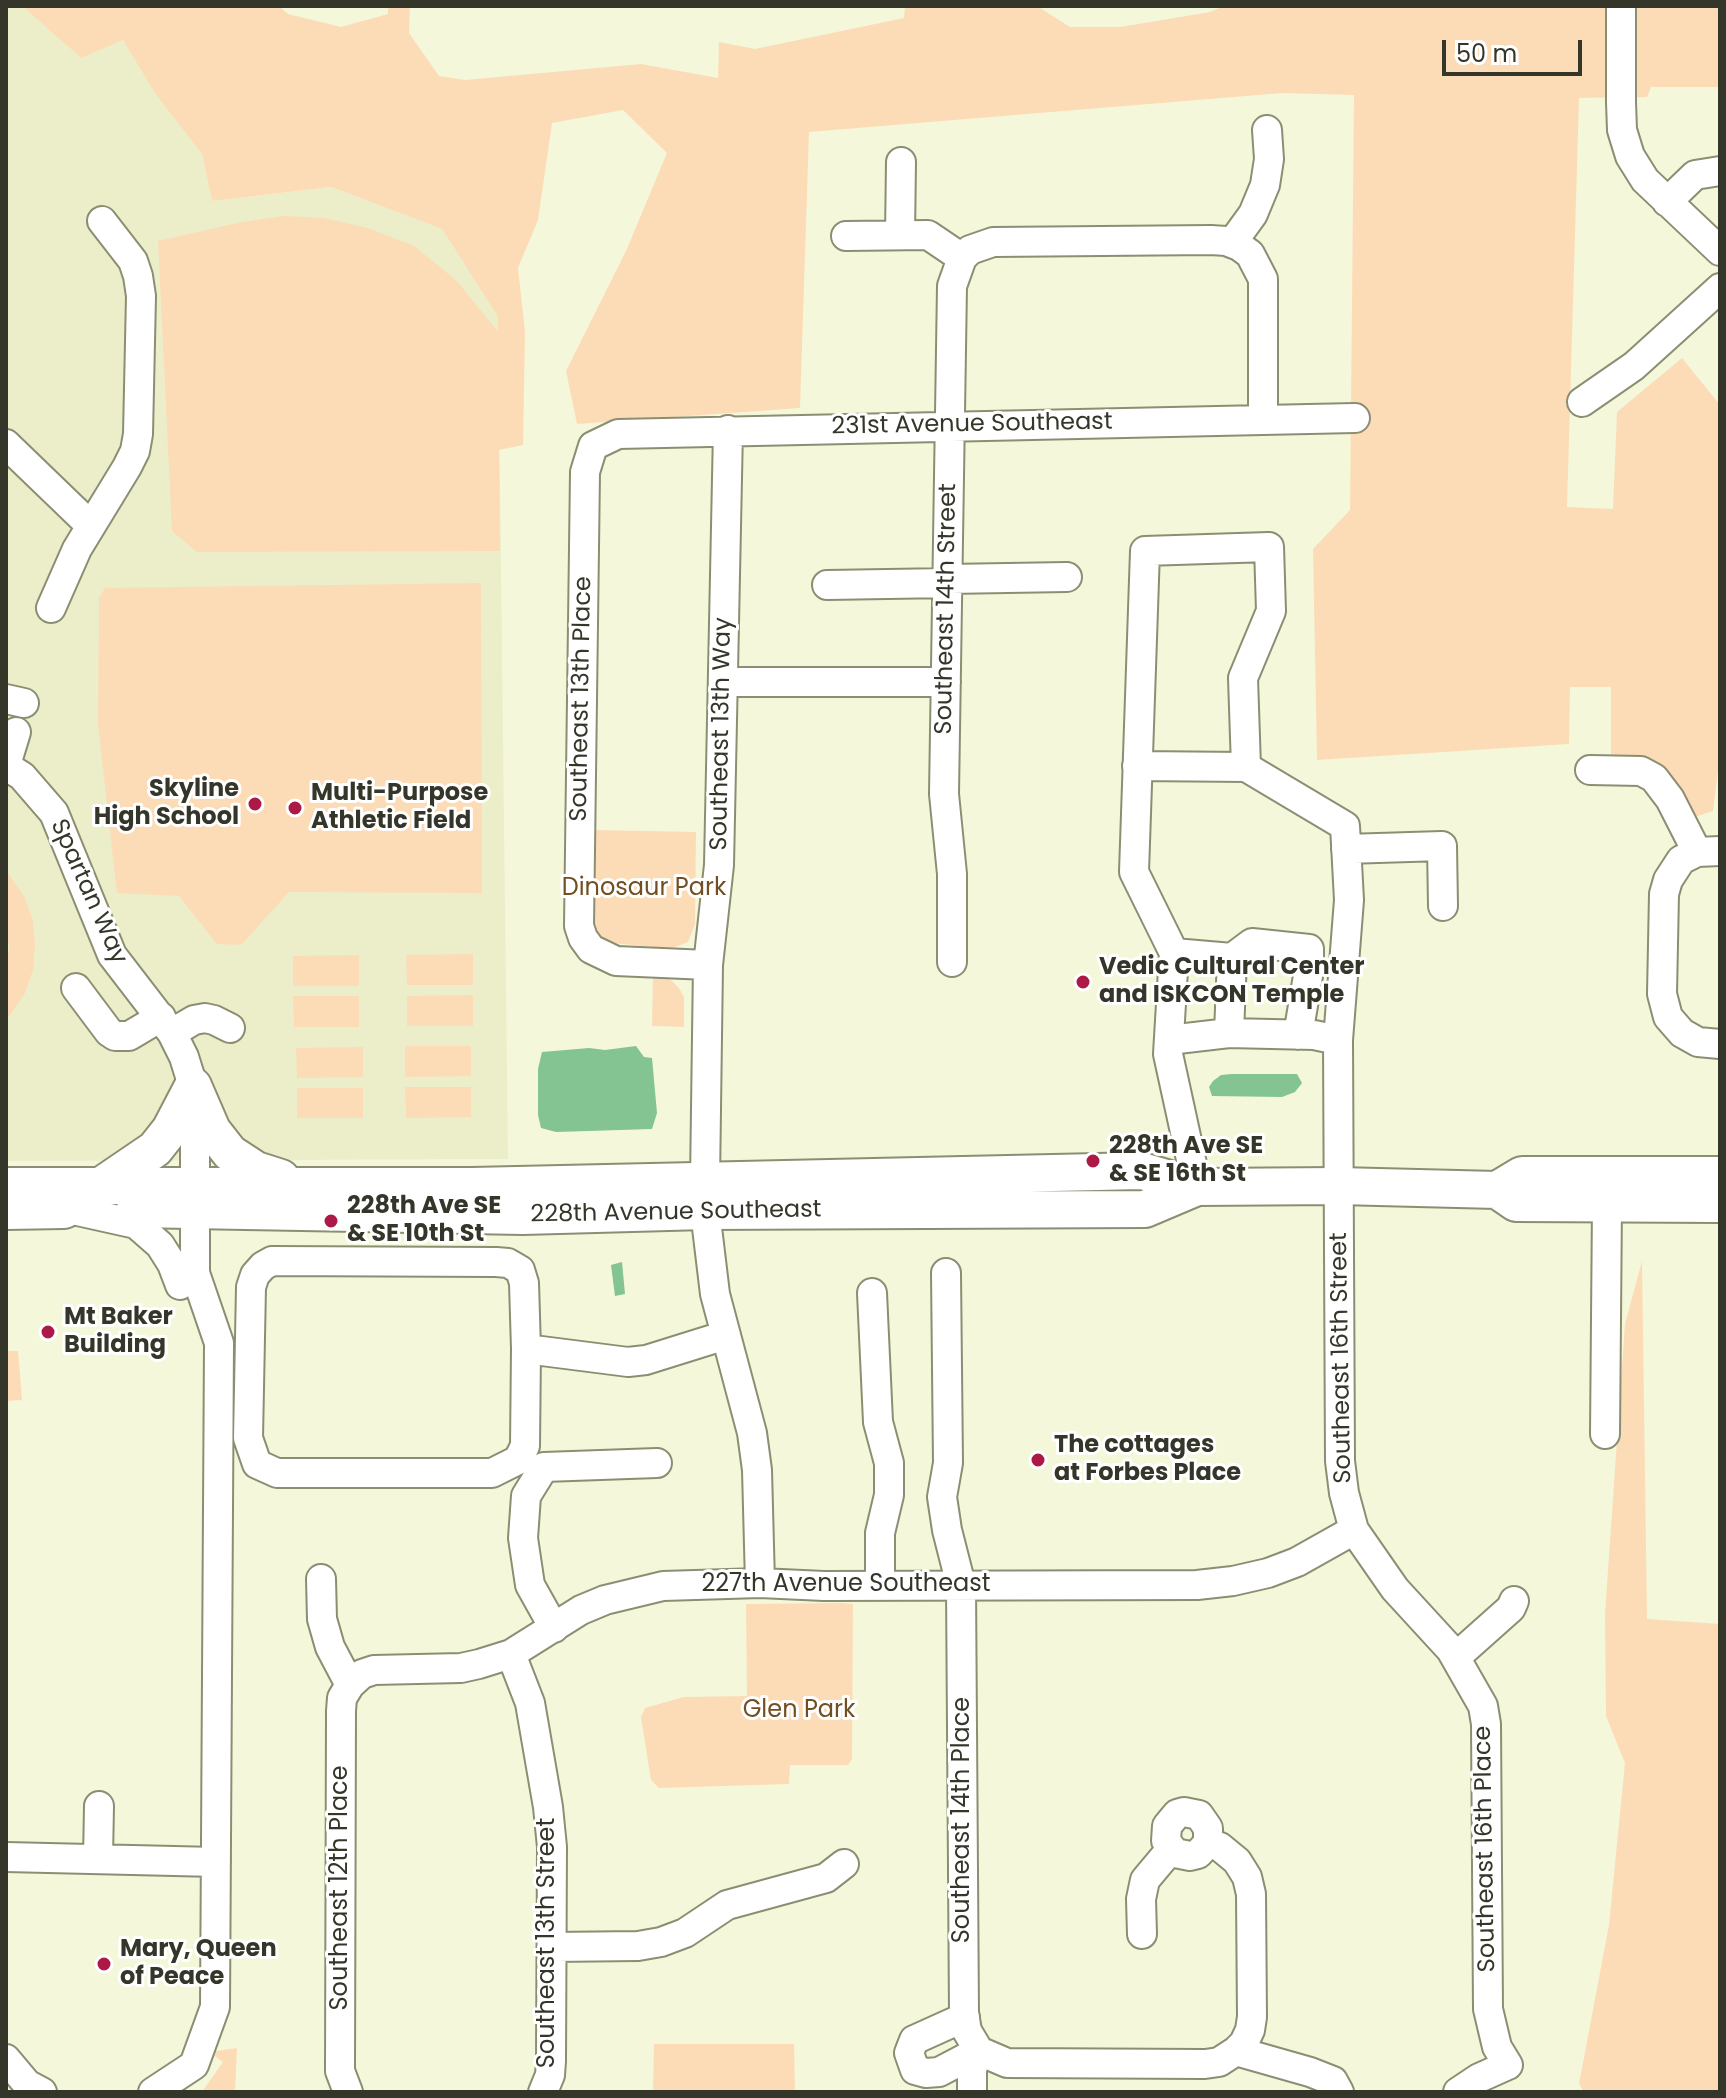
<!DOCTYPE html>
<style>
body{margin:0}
#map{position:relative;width:1726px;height:2098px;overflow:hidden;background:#f5f7da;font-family:Poppins,sans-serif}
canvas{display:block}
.frame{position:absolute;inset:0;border:8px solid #35362a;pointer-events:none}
.scale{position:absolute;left:1442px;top:40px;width:140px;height:36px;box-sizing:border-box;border:4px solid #35362a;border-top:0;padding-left:10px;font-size:24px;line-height:28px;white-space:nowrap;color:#35362a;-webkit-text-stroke:6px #fff;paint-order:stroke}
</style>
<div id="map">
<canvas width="1726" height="2098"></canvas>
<div class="frame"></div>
<div class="scale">50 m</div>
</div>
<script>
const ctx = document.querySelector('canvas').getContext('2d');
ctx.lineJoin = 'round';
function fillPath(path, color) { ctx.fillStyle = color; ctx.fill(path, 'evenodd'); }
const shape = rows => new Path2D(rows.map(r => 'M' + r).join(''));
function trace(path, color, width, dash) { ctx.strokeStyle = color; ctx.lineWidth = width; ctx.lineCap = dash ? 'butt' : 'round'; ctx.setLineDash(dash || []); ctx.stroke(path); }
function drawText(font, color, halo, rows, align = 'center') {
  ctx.font = font + ' Poppins,sans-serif'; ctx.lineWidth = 6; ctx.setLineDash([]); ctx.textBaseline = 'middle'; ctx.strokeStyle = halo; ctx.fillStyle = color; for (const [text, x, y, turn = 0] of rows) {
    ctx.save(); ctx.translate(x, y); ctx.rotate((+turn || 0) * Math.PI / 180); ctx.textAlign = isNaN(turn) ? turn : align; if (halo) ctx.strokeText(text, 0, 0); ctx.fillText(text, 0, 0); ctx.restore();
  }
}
fillPath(shape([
 [6,6,22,6,81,58,123,39,156,95,202,154,212,201,331,187,442,229,498,317,508,1159,6,1161]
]), '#ebeec9');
fillPath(shape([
 [22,6,279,6,288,14,341,27,388,14,388,6,410,6,409,33,439,76,465,80,641,64,718,78,719,42,755,49,904,18,905,6,1037,6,1070,27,1120,27,1210,12,1224,6,1720,6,1720,87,1651,87,1647,97,1579,98,1567,507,1613,509,1617,412,1682,358,1720,405,1720,754,1713,811,1698,816,1684,812,1611,762,1611,687,1570,687,1569,744,1317,760,1313,549,1350,510,1354,95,1282,93,809,132,800,408,577,424,566,371,626,251,667,153,623,110,552,123,538,220,518,268,525,332,523,445,499,450,500,551,197,552,172,531,158,241,242,222,284,216,324,218,368,228,414,246,457,281,498,332,498,317,442,229,331,187,212,201,202,154,156,95,123,40,81,58],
 [481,583,482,893,289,892,241,945,217,944,179,896,117,893,98,724,99,598,105,588],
 [594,830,696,832,695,924,688,942,673,948,653,947,613,943,598,937,591,917],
 [6,870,25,898,33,921,35,946,33,970,25,993,6,1021,6,969,9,948,6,924],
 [473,954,473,985,407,985,406,955],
 [359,955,359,986,293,986,293,956],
 [653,974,669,978,679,988,684,997,684,1027,652,1026],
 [473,995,473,1026,407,1026,407,996],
 [293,996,359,996,359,1027,294,1027],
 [405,1046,471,1046,471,1076,405,1077],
 [363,1047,363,1077,297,1078,296,1048],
 [405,1087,471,1087,471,1117,406,1118],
 [297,1088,363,1088,363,1118,297,1118],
 [1642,1261,1647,1619,1720,1624,1720,2092,1584,2092,1579,2084,1609,1925,1625,1763,1606,1716,1605,1614,1625,1324],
 [6,1345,7,1351,18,1351,22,1400,6,1401],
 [842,1603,853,1604,852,1759,848,1765,790,1765,789,1784,659,1788,651,1780,641,1717,645,1708,684,1697,747,1696,746,1604],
 [654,2044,794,2044,795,2092,653,2092],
 [237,2048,235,2092,202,2092,223,2062,209,2052]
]), '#fcdcb7');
fillPath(shape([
 [636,1046,644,1057,652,1058,657,1113,652,1129,556,1132,541,1128,538,1115,538,1069,542,1052,589,1048,605,1050],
 [1232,1074,1297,1074,1302,1083,1295,1092,1282,1097,1212,1096,1209,1087,1213,1081,1221,1075],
 [622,1262,625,1294,615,1296,611,1265]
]), '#83c492');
const minor = shape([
 [1621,6,1621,102,1622,130,1630,156,1645,180,1720,251],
 [1667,202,1695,175,1720,171],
 [900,235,901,162],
 [846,236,928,235,962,258],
 [1232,243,1253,214,1265,185,1269,159,1267,130],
 [1582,402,1634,366,1720,288],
 [6,444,91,526],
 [948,579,1067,577],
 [827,585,948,583],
 [51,608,77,549,127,467,135,451,138,434,141,296,138,276,133,261,102,221],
 [723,682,946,682],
 [6,699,24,703],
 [6,765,16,732],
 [6,766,22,776,54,813,112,955,172,1033,184,1057,193,1086,195,1123,195,1273,219,1343,215,2007,194,2065,153,2092],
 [1137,766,1246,767,1243,678,1271,611,1269,547,1145,551,1134,872,1174,953,1168,1054,1197,1187],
 [1246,767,1345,826,1349,900,1338,1040,1340,1461,1344,1493,1354,1530,1395,1589,1451,1650,1483,1706,1486,1724,1488,2009,1497,2047,1508,2065,1479,2078,1458,2092],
 [1590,770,1641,771,1654,778,1670,799,1697,852],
 [1346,849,1442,846,1443,906],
 [1720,851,1697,852,1681,860,1668,880,1664,894,1662,994,1668,1017,1682,1033,1698,1042,1720,1044],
 [1174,953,1232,958,1229,1033],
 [1232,958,1252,943,1309,949,1309,970,1298,1035],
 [952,962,952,874,944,794,952,286,962,258,970,250,993,242,1211,240,1226,241,1239,246,1250,254,1263,279,1263,419],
 [708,965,616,961,591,949,583,938,579,926,585,472,593,446,618,434,1355,418],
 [76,988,109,1032,115,1036,129,1036,161,1017],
 [172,1033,194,1020,205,1018,214,1020,230,1028],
 [1169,1040,1229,1033,1314,1035,1338,1040],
 [705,1181,708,965,719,865,728,430],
 [73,1210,136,1224,160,1245,172,1264,180,1285],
 [705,1211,715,1294,752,1433,757,1470,760,1583],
 [272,1261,496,1262,508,1263,520,1270,524,1283,526,1349,525,1446,518,1460,492,1473,277,1473,257,1464,248,1438,251,1287,255,1275,263,1266,272,1261],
 [946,1273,948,1463,942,1497,947,1530,961,1585,964,2013,967,2031,979,2051,1007,2063,1205,2064,1219,2062,1236,2051,1244,2043,1250,2030,1252,2017,1251,1894,1247,1877,1237,1861,1220,1847,1208,1843,1208,1828,1199,1815,1184,1812,1177,1814,1167,1826,1166,1841,1175,1853,1190,1856,1198,1854,1208,1843],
 [872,1293,878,1422,889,1463,889,1495,880,1533,880,1585],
 [526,1349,628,1362,646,1360,726,1335],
 [1605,1434,1607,1204],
 [321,1579,322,1619,330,1647,350,1685],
 [554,1628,530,1585,523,1538,526,1496,544,1467,657,1463],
 [511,1654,530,1703,548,1807,552,1847,551,2061,550,2075,543,2092],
 [1456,1657,1511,1608,1514,1601],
 [6,1857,216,1862],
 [98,1858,99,1806],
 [1142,1934,1141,1899,1145,1880,1171,1849],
 [553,1947,638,1946,661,1942,685,1933,727,1905,826,1878,844,1864],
 [965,2017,914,2040,909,2053,915,2070,926,2073,939,2072,979,2051],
 [1236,2051,1310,2072,1333,2081,1339,2092],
 [6,2059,27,2084,42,2092],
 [348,2092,340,2071,341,1711,342,1698,350,1685,362,1674,374,1670,461,1668,479,1664,511,1654,581,1610,605,1600,663,1586,760,1583,824,1586,1197,1585,1233,1581,1268,1573,1297,1562,1354,1530],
 [972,2092,972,2069,979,2051]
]);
const major = shape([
 [193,1086,212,1130,230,1153,256,1170,281,1178],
 [102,1185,155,1149,170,1130,193,1086],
 [6,1186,472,1186,1142,1171,1197,1187,1339,1186,1497,1190,1522,1175,1720,1175],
 [1497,1190,1516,1203,1720,1204],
 [135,1209,523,1216,705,1211,1145,1209,1197,1187],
 [6,1211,64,1210]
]);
trace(minor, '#8c8e73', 32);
trace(major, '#8c8e73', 40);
trace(minor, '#fff', 28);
trace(major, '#fff', 36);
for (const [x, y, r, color] of [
 [255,804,8,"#ad1946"],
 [295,808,8,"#ad1946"],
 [1083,982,8,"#ad1946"],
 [1093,1161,8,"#ad1946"],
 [331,1221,8,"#ad1946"],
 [48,1332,8,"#ad1946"],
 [1038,1460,8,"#ad1946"],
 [104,1964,8,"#ad1946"]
]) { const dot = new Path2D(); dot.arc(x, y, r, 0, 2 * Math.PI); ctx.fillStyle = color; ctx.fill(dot); trace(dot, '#fff', 3); }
drawText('24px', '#35362a', '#fff', [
 ["231st Avenue Southeast",972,425,-1],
 ["Southeast 14th Street",947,609,-89],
 ["Southeast 13th Place",582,699,-89],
 ["Southeast 13th Way",722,734,-89],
 ["Spartan Way",88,892,66],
 ["228th Avenue Southeast",676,1213,-1],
 ["Southeast 16th Street",1342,1358,-91],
 ["227th Avenue Southeast",846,1585],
 ["Southeast 14th Place",963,1820,-90],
 ["Southeast 16th Place",1486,1849,-91],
 ["Southeast 12th Place",341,1888,-90],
 ["Southeast 13th Street",548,1943,-90]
]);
drawText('bold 24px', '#35362a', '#fff', [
 ["Skyline",239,790,"right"],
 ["High School",239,818,"right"],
 ["Multi-Purpose",311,794],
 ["Athletic Field",311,822],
 ["Vedic Cultural Center",1099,968],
 ["and ISKCON Temple",1099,996],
 ["228th Ave SE",1109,1147],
 ["& SE 16th St",1109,1175],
 ["228th Ave SE",347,1207],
 ["& SE 10th St",347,1235],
 ["Mt Baker",64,1318],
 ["Building",64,1346],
 ["The cottages",1054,1446],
 ["at Forbes Place",1054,1474],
 ["Mary, Queen",120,1950],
 ["of Peace",120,1978]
], 'left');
drawText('24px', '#724f22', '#fff', [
 ["Dinosaur Park",644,889],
 ["Glen Park",799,1711]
]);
</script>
